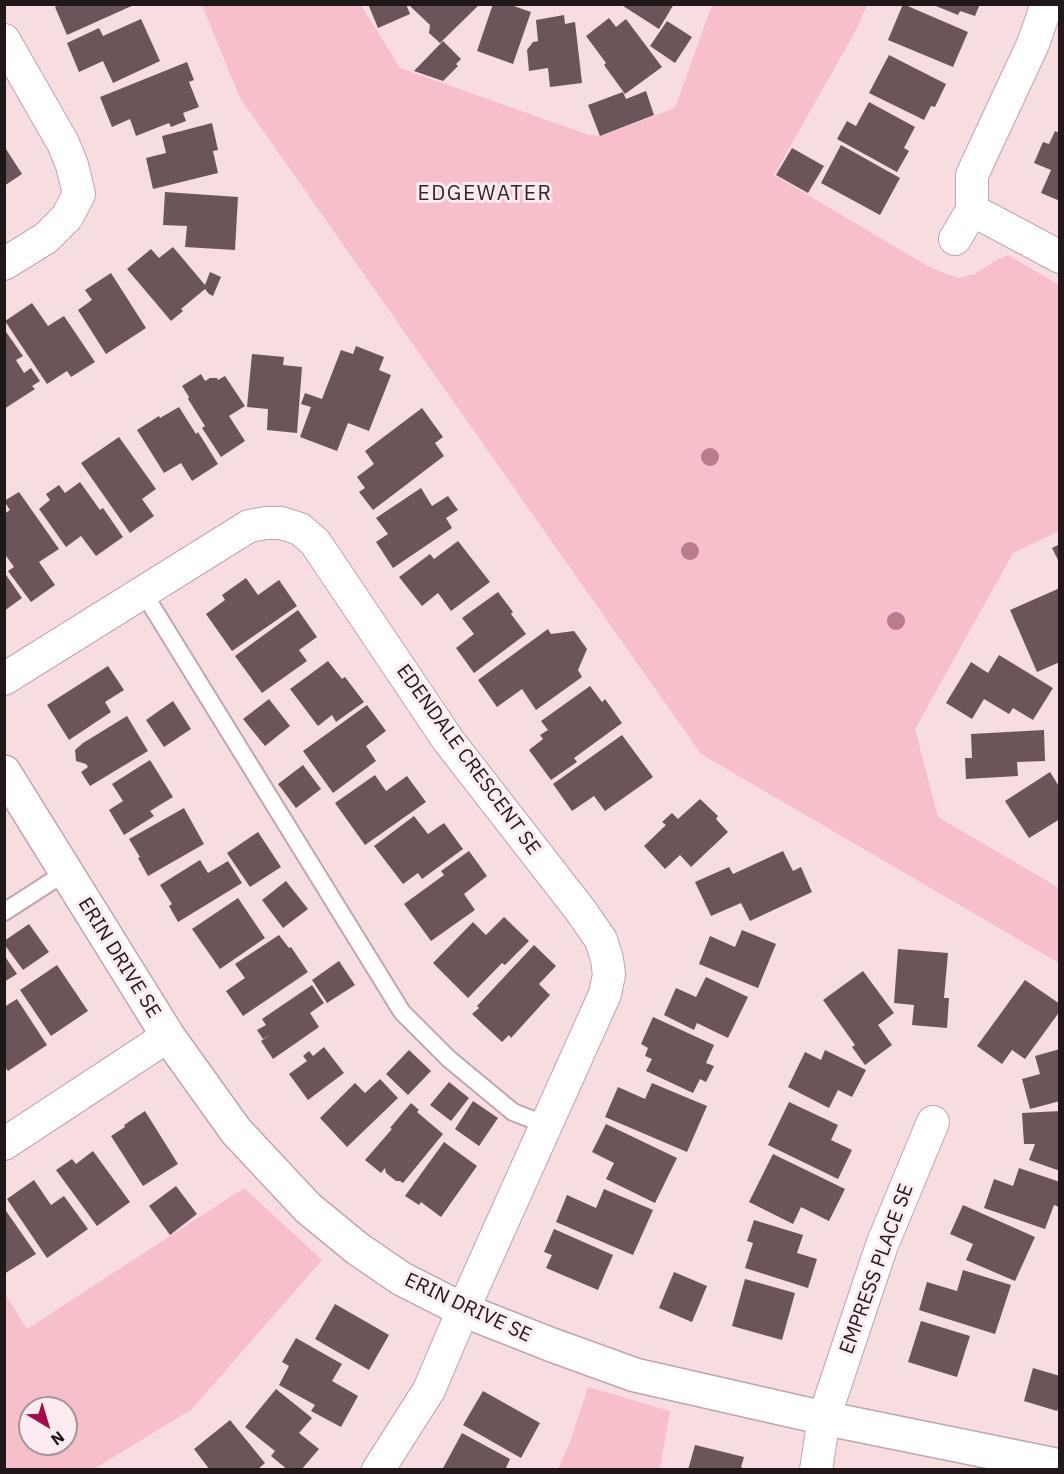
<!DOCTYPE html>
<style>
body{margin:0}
#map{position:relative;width:1064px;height:1474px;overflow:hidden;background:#f7dce0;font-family:"IBM Plex Sans",sans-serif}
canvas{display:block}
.frame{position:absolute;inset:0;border:6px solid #201719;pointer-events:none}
.north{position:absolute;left:18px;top:1396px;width:60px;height:60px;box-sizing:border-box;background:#fdecef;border:2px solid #a59799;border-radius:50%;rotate:142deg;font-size:16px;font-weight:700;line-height:24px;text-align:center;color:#201719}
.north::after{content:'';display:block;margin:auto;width:21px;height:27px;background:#a40d4a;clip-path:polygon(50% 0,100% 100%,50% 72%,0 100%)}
</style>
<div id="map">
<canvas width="1064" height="1474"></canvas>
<div class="frame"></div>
<div class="north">N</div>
</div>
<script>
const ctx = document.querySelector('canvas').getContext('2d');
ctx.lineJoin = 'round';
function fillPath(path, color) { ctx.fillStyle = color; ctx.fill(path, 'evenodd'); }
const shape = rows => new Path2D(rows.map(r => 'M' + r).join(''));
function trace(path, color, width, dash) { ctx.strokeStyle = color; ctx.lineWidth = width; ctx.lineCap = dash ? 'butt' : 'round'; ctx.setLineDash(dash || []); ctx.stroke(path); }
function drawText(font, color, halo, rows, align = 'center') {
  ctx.font = font + ' "IBM Plex Sans",sans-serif'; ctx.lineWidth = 6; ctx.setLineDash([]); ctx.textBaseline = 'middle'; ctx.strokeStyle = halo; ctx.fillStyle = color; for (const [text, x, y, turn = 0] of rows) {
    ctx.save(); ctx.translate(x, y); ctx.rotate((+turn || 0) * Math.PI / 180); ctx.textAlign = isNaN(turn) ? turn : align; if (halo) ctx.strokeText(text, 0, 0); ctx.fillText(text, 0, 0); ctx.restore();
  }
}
fillPath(shape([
 [202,5,361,5,400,68,589,135,602,136,675,108,712,5,867,5,856,30,774,175,926,265,946,274,959,278,975,274,993,262,1008,255,1059,285,1059,531,1013,553,915,729,938,817,1059,888,1059,963,701,754,240,98],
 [244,1188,322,1260,192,1409,94,1469,5,1469,5,1294,27,1329],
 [30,1408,66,1408,66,1444,30,1444],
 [588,1387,670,1411,660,1469,558,1469,570,1442]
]), '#f6bfc9');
fillPath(shape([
 [60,4,136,4,67,35,55,7],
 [368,4,406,4,410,14,378,28],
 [411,4,480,4,440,43,429,33,430,25,410,6],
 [493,4,508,4,531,12,513,64,477,51],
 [620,4,674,4,659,29],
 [903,4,968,32,953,67,888,40],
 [931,4,980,4,975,16,960,11,958,15],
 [564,15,565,24,575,22,582,83,550,87,548,68,529,71,527,50,533,42,538,41,536,20],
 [609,18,616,27,626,19,662,67,625,94,604,65,606,63,586,36],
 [141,19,160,61,113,83,103,61,79,72,67,43,99,28,103,36],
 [667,21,692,37,675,63,650,46],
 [443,41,461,59,456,64,458,66,443,81,414,71],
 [889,55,946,84,935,107,931,106,924,120,869,93],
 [187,62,194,80,189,82,199,107,183,113,186,121,171,127,169,123,136,136,130,119,112,127,100,97],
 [646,91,654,115,600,136,588,105,623,92,626,99],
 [869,102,915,127,904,148,909,151,897,172,837,139,847,121,856,126],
 [212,123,218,150,213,151,218,173,153,189,146,158,166,153,162,136],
 [1055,131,1060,133,1060,201,1041,193,1051,170,1034,163,1043,142,1049,144],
 [841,145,900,178,880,215,821,183],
 [792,148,824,166,808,193,776,175],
 [6,149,22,174,4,186,4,150],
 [165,192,238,197,235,250,185,247,187,226,163,225],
 [173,247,205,285,210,272,221,277,213,296,209,294,205,289,181,309,183,311,171,321,127,269,151,249,159,258],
 [111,273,146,328,106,354,78,310,92,300,85,290],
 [32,303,48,326,64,316,95,362,71,377,67,371,47,384,5,321],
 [4,329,23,356,16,360,24,373,31,368,40,381,32,386,35,389,4,409],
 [356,346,384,357,379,370,391,375,369,431,348,423,337,451,300,437,311,407,301,404,305,393,322,399,341,350,353,354],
 [252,354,284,357,283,365,302,367,297,433,267,430,268,409,247,407],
 [201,374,205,381,210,378,217,378,218,380,225,376,245,406,229,416,245,441,221,457,202,428,205,426,188,399,189,397,182,386],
 [179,407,196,434,198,432,218,464,192,481,181,463,164,473,137,430,159,416,160,418],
 [422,408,443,437,435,443,444,456,373,510,359,492,365,488,357,477,374,464,365,451],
 [119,437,156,489,142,499,154,516,130,533,81,463],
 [80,482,100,510,103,508,123,537,96,556,81,536,66,547,39,509,50,500,46,494,59,485,65,493],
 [421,488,432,506,448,496,458,510,446,518,452,528,393,568,376,542,388,534,376,518],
 [19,492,59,549,39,562,55,585,31,602,8,571,14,567,4,553,4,514,10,510,4,501],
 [458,541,490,582,451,611,438,593,422,606,399,577,430,554,434,559],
 [1060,544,1060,564,1052,548],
 [4,572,22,598,4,611],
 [246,578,258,595,279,580,297,606,232,651,206,614,225,600,222,595],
 [1060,588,1060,662,1037,672,1010,610],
 [498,592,513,612,511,614,526,634,474,673,456,648,474,634,462,618],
 [298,610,317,637,299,650,307,661,262,693,235,656],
 [548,629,551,634,574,631,587,649,578,670,582,677,536,710,522,689,497,707,478,680],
 [999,655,1053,688,1033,720,1013,708,1009,714,984,699,972,719,946,703,971,662,988,673],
 [328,661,342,679,345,677,364,702,336,722,332,715,318,726,290,689],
 [108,666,124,690,105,702,111,712,69,740,47,705],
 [590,686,602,702,605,699,622,723,574,758,577,762,551,780,529,750,543,739,540,735,548,730,541,721],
 [269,699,290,726,265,746,243,719],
 [173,701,191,729,164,747,146,720],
 [367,705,386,731,366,746,376,761,333,793,303,751],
 [127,716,148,751,90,786,81,772,88,767,86,764,76,761,75,750,83,743],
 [1044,730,1045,761,1017,762,1018,776,966,779,965,758,972,758,971,734],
 [622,735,653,777,605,811,594,796,572,811,553,784],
 [150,760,173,797,150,811,154,816,124,835,109,810,123,801,112,784],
 [303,765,321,789,296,808,278,784],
 [1050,772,1060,788,1060,819,1029,838,1005,801],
 [375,775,386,791,407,776,426,802,365,845,335,803],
 [700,799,718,816,716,819,728,832,691,867,680,855,665,869,644,846,666,825,662,822,672,813,678,819],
 [184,808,204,844,148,876,138,858,140,857,129,839],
 [414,816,428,834,444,823,463,849,422,879,418,873,403,884,374,846],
 [258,832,281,867,250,887,227,853],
 [469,851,487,876,464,894,475,910,431,941,404,904,444,875,441,871],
 [783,851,793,871,801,867,812,892,750,921,741,903,711,916,695,882,729,867,733,874],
 [200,860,208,873,228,861,242,883,178,922,169,906,172,904,160,885],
 [286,881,308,909,283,928,262,900],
 [238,898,265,938,220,969,192,929],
 [504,917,529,941,505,965,502,963,468,998,433,963,473,922,486,935],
 [29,924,49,952,23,970,4,944,4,941],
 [742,930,776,944,758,988,699,964,710,936,735,947],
 [279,935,289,948,291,947,308,972,243,1016,226,991,245,978,235,964],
 [534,945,556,966,539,984,550,995,511,1038,509,1035,502,1042,472,1014,479,1008,477,1006],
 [898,949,948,953,944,998,949,998,947,1028,912,1025,914,1005,894,1003],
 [4,955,17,974,4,982],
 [339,961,355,985,327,1003,312,980],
 [57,965,88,1011,51,1036,20,990],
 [863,971,894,1013,878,1025,892,1045,865,1065,852,1047,855,1045,823,1000],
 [706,977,748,997,728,1038,697,1023,694,1030,664,1015,676,988,696,997],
 [1025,980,1060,1004,1060,1011,1025,1059,1012,1050,1002,1064,977,1046],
 [312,985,324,1003,310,1013,319,1027,273,1059,261,1041,270,1035,263,1039,257,1030,266,1025,262,1019],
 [17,999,47,1045,8,1071,4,1066,4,1007],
 [653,1017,714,1045,706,1063,714,1066,706,1082,700,1079,693,1093,646,1071,652,1059,645,1056,648,1048,641,1044],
 [324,1047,344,1073,308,1100,289,1074,307,1061,303,1056,309,1051,313,1056],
 [1060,1049,1060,1101,1030,1109,1022,1079,1040,1074,1035,1056],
 [409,1050,431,1071,408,1095,386,1074],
 [825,1050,866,1070,852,1097,838,1090,829,1108,788,1087,805,1052,821,1060],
 [380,1079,398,1098,347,1147,320,1118,355,1083,365,1093],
 [449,1082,469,1098,451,1121,430,1105],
 [652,1083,707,1106,687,1152,605,1117,618,1087,645,1099],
 [473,1101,498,1118,479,1146,455,1129],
 [789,1102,838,1125,831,1140,852,1150,838,1179,768,1145],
 [411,1103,419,1110,417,1112,443,1134,403,1183,400,1181,396,1181,386,1173,385,1168,381,1173,365,1160,392,1129,390,1128],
 [145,1111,178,1164,143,1186,111,1136,125,1127,124,1125],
 [1060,1111,1060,1171,1029,1160,1035,1144,1024,1144,1022,1113],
 [606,1124,677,1158,655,1203,606,1179,614,1163,592,1152],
 [444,1142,477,1166,441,1217,421,1202,419,1205,405,1196],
 [93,1151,130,1202,97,1226,56,1170,72,1159,76,1164],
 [773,1154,845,1189,829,1221,801,1207,793,1224,749,1202],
 [1019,1168,1060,1182,1060,1205,1059,1207,1054,1205,1045,1229,984,1208,994,1179,1013,1186],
 [34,1180,51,1205,64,1196,88,1229,47,1258,7,1199],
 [176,1186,197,1214,170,1235,149,1206],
 [604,1189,653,1210,633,1255,556,1222,567,1195,596,1208],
 [963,1205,1035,1237,1015,1281,966,1260,973,1244,950,1234],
 [4,1208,36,1254,4,1274],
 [754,1220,803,1235,797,1253,817,1259,808,1288,745,1268,753,1243,747,1241],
 [554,1229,613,1255,598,1290,546,1268,552,1255,544,1252],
 [963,1270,1011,1285,995,1334,919,1310,927,1282,957,1291],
 [674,1272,707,1286,692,1322,659,1308],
 [745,1279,795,1293,782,1340,732,1326],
 [335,1304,389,1335,369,1370,315,1339],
 [921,1321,970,1336,957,1377,908,1362],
 [296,1338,342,1364,332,1381,358,1396,341,1427,311,1411,315,1405,279,1385,289,1366,282,1362],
 [1033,1368,1060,1376,1060,1404,1057,1411,1024,1401],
 [276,1389,312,1418,299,1433,319,1449,301,1470,288,1470,271,1456,275,1451,245,1427],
 [483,1391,540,1423,521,1458,463,1425],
 [230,1420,265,1463,257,1470,210,1470,194,1449],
 [462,1433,510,1459,505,1470,442,1470],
 [695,1445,744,1457,741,1467,747,1470,688,1470]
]), '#6b5559');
const service = shape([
 [143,592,402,1012,449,1059,513,1112,546,1125],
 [4,912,66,872]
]);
const minor = shape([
 [1047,4,1033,44,972,175,972,210,1060,257],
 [4,40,63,143,72,165,79,194,67,217,46,238,4,264],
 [955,239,972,210],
 [4,679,249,526,266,523,281,523,300,529,315,542,448,740,581,911,601,940,607,959,609,975,605,994,463,1310,429,1390,378,1470],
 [4,1144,168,1036],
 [816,1470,824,1418,882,1245,933,1122]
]);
const tertiary = shape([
 [4,772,168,1036,236,1131,308,1208,358,1249,402,1279,463,1310,552,1345,635,1375,824,1418,1060,1466]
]);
trace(service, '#bfa6aa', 20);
trace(minor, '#bfa6aa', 34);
trace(tertiary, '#bfa6aa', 36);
trace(service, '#fff', 16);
trace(minor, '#fff', 32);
trace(tertiary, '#fff', 33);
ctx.fillStyle = '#bc7b8c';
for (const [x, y] of [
 [710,457],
 [690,551],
 [896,621]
]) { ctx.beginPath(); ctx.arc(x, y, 9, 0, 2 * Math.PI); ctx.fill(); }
drawText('20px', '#201719', '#fdecef', [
 ["EDENDALE CRESCENT SE",468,760,54],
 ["ERIN DRIVE SE",119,958,58],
 ["EMPRESS PLACE SE",877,1269,-70],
 ["ERIN DRIVE SE",468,1308,25]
]);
ctx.letterSpacing = '1.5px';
drawText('21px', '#382529', '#fdecef', [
 ["EDGEWATER",485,194]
]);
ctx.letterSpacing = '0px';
</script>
